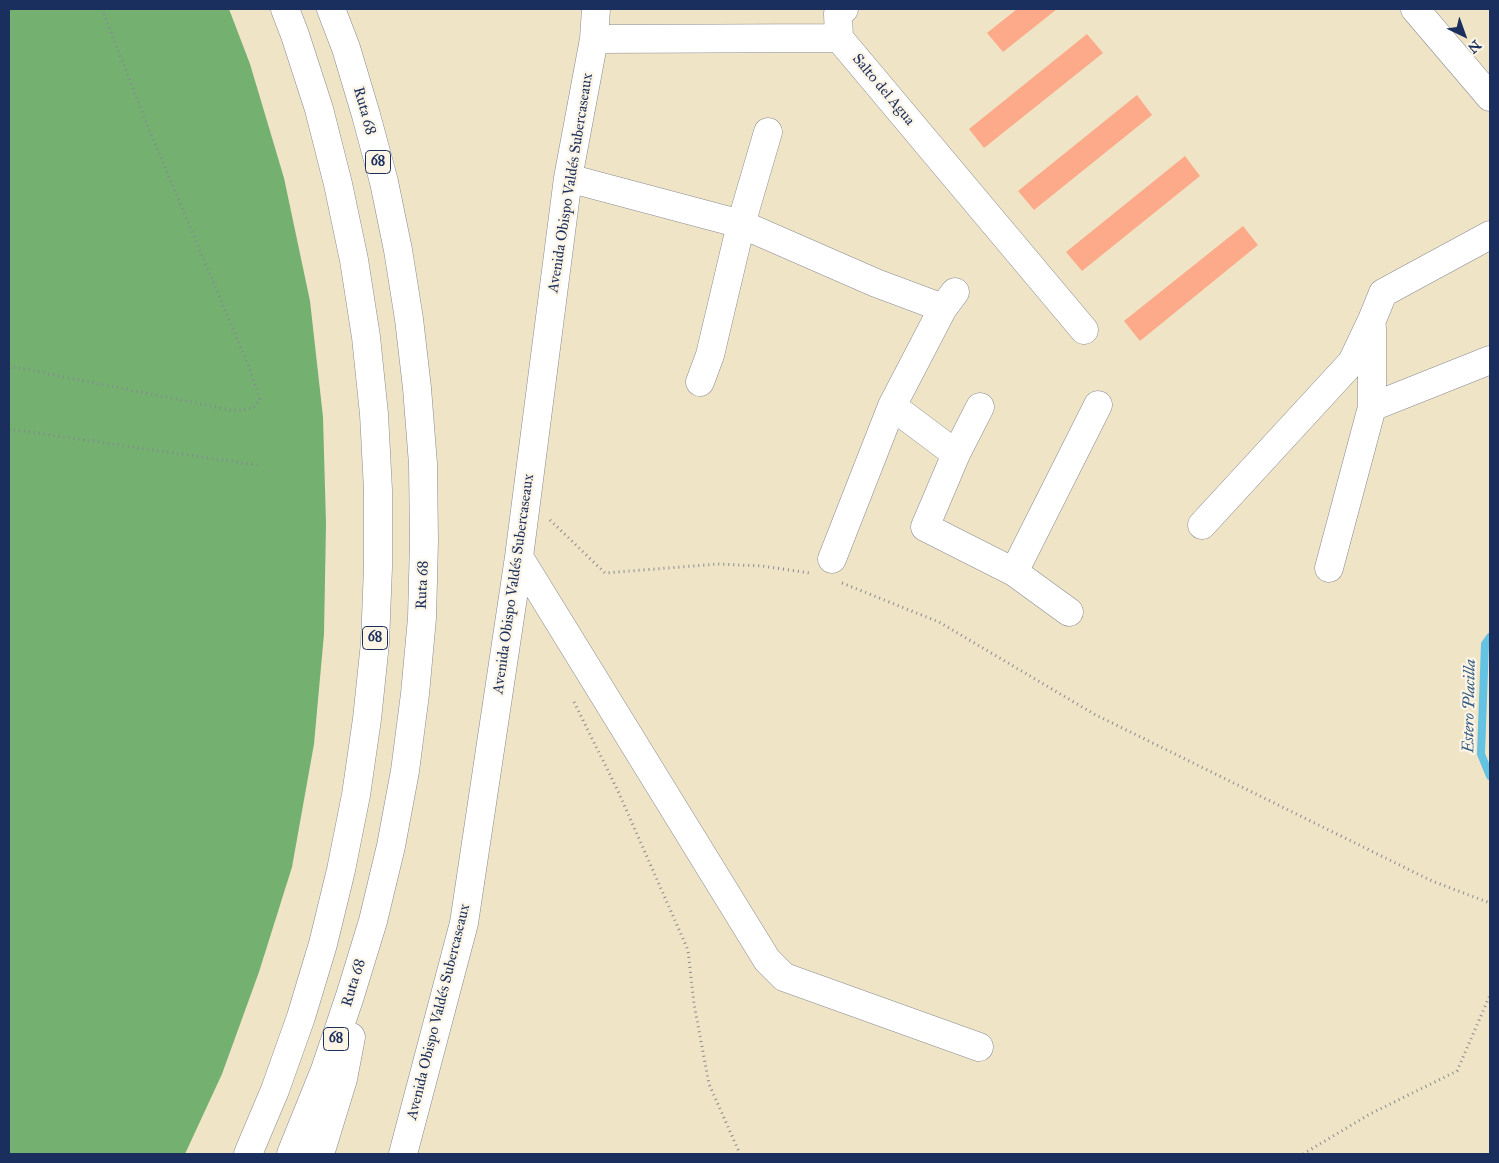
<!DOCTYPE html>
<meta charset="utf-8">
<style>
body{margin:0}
#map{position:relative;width:1499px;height:1163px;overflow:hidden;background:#f0e4c7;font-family:"IM FELL Great Primer",serif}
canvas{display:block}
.frame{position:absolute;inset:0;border:10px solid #1b2f5e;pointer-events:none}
.north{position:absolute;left:1439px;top:10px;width:50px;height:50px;-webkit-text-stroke:4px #fcf5e5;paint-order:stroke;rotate:138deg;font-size:14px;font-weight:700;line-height:20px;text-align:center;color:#1b2f5e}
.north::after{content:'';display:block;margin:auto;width:18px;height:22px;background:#1b2f5e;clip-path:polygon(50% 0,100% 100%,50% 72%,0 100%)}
</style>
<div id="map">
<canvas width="1499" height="1163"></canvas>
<div class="frame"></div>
<div class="north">N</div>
</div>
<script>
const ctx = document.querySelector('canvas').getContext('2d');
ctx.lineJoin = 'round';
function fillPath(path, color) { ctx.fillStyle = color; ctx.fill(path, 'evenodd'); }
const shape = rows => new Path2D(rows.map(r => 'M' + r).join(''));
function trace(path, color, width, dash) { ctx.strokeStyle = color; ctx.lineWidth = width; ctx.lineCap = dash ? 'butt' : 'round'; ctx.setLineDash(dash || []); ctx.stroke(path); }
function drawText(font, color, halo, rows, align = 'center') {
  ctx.font = font + ' "IM FELL Great Primer",serif'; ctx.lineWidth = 4.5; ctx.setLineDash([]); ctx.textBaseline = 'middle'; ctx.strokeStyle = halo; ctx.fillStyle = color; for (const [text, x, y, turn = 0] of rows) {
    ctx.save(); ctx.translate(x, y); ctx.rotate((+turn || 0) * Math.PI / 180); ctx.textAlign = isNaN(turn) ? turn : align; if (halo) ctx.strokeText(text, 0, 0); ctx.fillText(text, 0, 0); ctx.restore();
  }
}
fillPath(shape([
 [9,9,229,9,250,64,284,178,310,301,323,417,326,524,324,634,314,744,292,867,259,972,222,1074,185,1154,9,1154]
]), '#74b06f');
trace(shape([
 [1490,637,1485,644,1481,754,1490,776]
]), '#64c2e3', 8);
fillPath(shape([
 [1017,9,1057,9,1003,52,987,33],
 [1087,34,1103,53,984,148,969,129],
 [1137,95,1152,115,1034,210,1018,191],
 [1185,156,1200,176,1082,271,1066,252],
 [1243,226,1258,245,1140,341,1124,321]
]), '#fcaa89');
const minor = shape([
 [1415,9,1490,97],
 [839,38,838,14,844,9],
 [594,39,839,38,1084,330],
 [568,178,741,224,876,283,943,308],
 [700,382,710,355,741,224,768,132],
 [892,406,956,454],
 [980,407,956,454,925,527,1014,572,1069,612],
 [1372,407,1490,360],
 [1202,525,1352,362,1372,320,1383,293,1490,235],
 [519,557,767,960,784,977,979,1047],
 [832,559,892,406,943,308,955,292],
 [1329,568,1372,407,1372,328],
 [1014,572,1098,405],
 [403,1154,464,923,519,557,568,178,594,39,596,9]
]);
const highway = shape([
 [248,1154,275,1090,301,1017,323,944,341,870,356,795,367,719,375,643,378,567,378,490,374,414,366,337,354,260,338,184,319,109,295,35,285,9],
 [291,1154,325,1070,350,996,373,921,391,846,405,771,415,694,422,618,424,541,423,464,417,388,409,319,398,250,384,182,366,115,346,48,331,9],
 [320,1154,343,1079,351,1037]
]);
trace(minor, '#868a92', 29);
trace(highway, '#868a92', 29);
trace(shape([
 [9,366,236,411,253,408,260,399,249,367,148,127,102,9],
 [9,429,257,465],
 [550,520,605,573,718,564,762,566,810,573],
 [842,583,939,622,1094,714,1432,881,1490,903],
 [574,702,618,791,688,950,694,1004,709,1084,740,1154],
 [1303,1154,1370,1114,1457,1071,1490,995]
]), '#868a92', 3, [1, 4]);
trace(minor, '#fff', 28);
trace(highway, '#fff', 28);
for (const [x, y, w] of [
 [378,162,25],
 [375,638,25],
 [336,1039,25]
]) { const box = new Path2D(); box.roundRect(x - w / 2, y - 11.5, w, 23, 4); ctx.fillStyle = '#fcf5e5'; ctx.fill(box); trace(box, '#1b2f5e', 1); }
drawText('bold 14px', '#1b2f5e', null, [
 ["68",378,162],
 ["68",375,638],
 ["68",336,1039]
]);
drawText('15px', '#1b2f5e', '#fcf5e5', [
 ["Salto del Agua",883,90,50],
 ["Ruta 68",364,111,74],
 ["Avenida Obispo Valdés Subercaseaux",571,183,-81],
 ["Avenida Obispo Valdés Subercaseaux",514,584,-82],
 ["Ruta 68",423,585,-88],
 ["Ruta 68",354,983,-73],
 ["Avenida Obispo Valdés Subercaseaux",439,1012,-76]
]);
drawText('italic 16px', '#315b86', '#fcf5e5', [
 ["Estero Placilla",1470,706,-89]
]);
</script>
